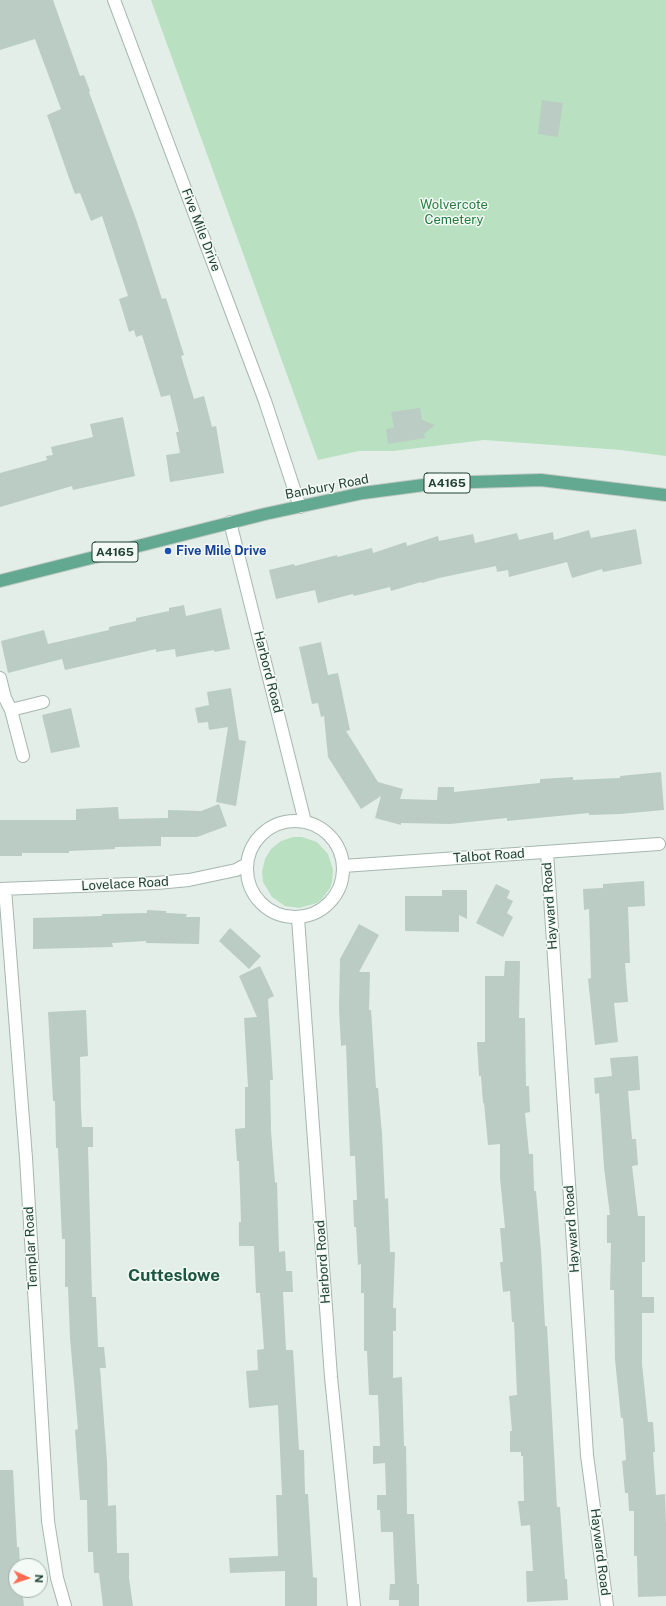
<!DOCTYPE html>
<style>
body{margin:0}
#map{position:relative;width:666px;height:1606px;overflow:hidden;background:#e3eee8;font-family:"Public Sans",sans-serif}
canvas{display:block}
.north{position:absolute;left:8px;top:1558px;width:40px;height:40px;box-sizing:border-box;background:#f4faf6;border:1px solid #9fb0a9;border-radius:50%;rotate:93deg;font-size:11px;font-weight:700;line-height:16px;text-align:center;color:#204135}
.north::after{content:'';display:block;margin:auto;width:14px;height:18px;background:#ff6b50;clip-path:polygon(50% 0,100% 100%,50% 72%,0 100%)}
</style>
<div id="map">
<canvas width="666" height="1606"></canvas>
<div class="north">N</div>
</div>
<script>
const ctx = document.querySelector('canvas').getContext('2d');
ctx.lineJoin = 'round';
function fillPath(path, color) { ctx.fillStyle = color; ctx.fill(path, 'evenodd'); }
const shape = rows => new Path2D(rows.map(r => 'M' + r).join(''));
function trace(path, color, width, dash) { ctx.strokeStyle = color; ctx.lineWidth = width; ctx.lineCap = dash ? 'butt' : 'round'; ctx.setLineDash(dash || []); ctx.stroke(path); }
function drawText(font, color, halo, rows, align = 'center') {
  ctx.font = font + ' "Public Sans",sans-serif'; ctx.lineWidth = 3; ctx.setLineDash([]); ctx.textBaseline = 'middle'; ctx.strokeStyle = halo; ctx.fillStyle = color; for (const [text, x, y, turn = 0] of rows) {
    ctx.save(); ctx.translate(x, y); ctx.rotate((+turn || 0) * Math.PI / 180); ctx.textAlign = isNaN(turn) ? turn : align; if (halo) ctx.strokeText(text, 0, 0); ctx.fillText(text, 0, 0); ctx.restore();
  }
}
fillPath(shape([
 [151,0,666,0,666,456,621,450,484,440,393,451,359,451,318,460],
 [293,837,302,837,317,842,328,854,333,870,332,882,330,888,322,899,317,903,299,908,285,906,272,897,263,882,262,872,265,859,271,849,281,841]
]), '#b9e1c1');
fillPath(shape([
 [0,0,53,0,80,76,84,75,90,91,89,92,137,222,162,299,166,298,184,355,181,356,194,399,204,396,212,427,216,426,224,473,170,482,166,455,180,453,176,432,179,432,170,395,161,397,142,335,136,337,134,330,129,332,119,299,128,296,102,216,91,221,80,193,75,194,69,178,47,115,61,109,35,39,0,50],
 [542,100,563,103,558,137,538,134],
 [420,408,422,420,435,425,424,434,425,438,388,444,386,429,394,428,391,412],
 [123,417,135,476,73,490,72,486,0,507,0,473,47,460,46,456,53,455,51,447,93,437,90,424],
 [636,529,642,564,603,572,602,569,572,578,567,562,509,577,508,570,497,572,496,566,439,578,422,583,421,582,391,591,390,587,354,596,353,594,318,603,315,590,276,599,269,570,294,564,295,566,337,555,337,557,372,548,373,553,406,542,407,546,438,536,439,541,473,534,475,543,517,533,519,540,553,532,554,540,589,530,591,538],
 [184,605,186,616,221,608,230,649,214,652,214,650,176,657,175,649,156,652,156,649,65,670,62,659,8,673,1,641,44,630,48,644,109,630,109,627,136,621,136,618,169,611,169,608],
 [321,642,328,675,338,673,350,730,346,731,378,782,403,789,400,799,437,800,438,787,454,787,454,792,540,783,540,779,573,777,573,780,620,778,620,776,661,772,664,810,620,814,589,815,589,813,507,821,507,818,450,824,401,823,401,825,375,818,381,796,361,809,328,757,324,716,321,717,318,703,312,704,299,647],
 [231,688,239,740,246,741,236,806,216,802,228,727,209,730,208,722,198,723,195,708,209,705,207,692],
 [71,708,80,747,51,753,42,715],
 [219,804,227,826,197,837,161,837,161,846,115,847,115,849,69,851,69,853,22,853,22,856,0,856,0,820,76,820,76,809,118,807,119,819,168,818,168,810,201,811],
 [644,881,645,906,628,907,630,963,625,963,628,1002,614,1003,618,1042,595,1045,588,979,591,978,589,909,584,910,583,889,603,888,603,884],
 [496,884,510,891,507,898,513,901,507,913,513,917,503,937,476,923],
 [442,890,467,890,467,919,459,915,459,932,405,931,405,896,442,896],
 [147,910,166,911,166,913,187,914,186,917,200,917,199,944,146,943,146,941,112,943,113,947,33,949,33,918,102,916,102,914,147,913],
 [359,924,379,935,359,972,370,972,369,1010,371,1010,376,1088,378,1088,382,1134,385,1199,388,1198,390,1252,395,1252,393,1308,396,1308,396,1331,393,1331,393,1378,402,1377,404,1446,406,1446,407,1514,414,1514,417,1584,419,1584,419,1606,399,1606,399,1600,389,1600,390,1584,395,1584,393,1532,381,1532,380,1510,377,1510,377,1495,386,1495,385,1463,373,1464,373,1446,380,1446,378,1395,369,1395,367,1351,364,1351,364,1293,361,1293,361,1264,358,1265,356,1227,354,1227,353,1200,357,1200,355,1156,350,1156,346,1045,341,1046,339,1009,340,959],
 [230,928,261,956,249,969,219,941],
 [505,961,520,961,519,1018,525,1018,526,1086,529,1086,530,1112,525,1113,529,1154,533,1154,534,1191,536,1191,541,1251,545,1326,547,1326,557,1507,560,1507,565,1579,567,1579,568,1600,527,1602,526,1571,533,1571,530,1525,521,1526,518,1501,524,1501,523,1456,521,1456,521,1452,510,1452,510,1431,512,1431,509,1396,517,1395,514,1322,512,1322,510,1291,503,1292,500,1262,503,1262,500,1228,505,1228,500,1178,500,1144,488,1145,484,1103,483,1103,481,1076,479,1076,477,1042,485,1042,485,976,504,976],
 [260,966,274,996,268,999,273,1080,270,1080,271,1131,275,1183,277,1182,279,1252,285,1251,286,1271,292,1271,293,1292,283,1292,286,1350,293,1350,299,1450,304,1450,305,1494,308,1494,313,1577,317,1578,317,1606,285,1606,285,1571,230,1573,229,1558,278,1556,276,1495,282,1495,278,1405,249,1408,246,1371,258,1370,257,1350,264,1349,260,1293,256,1293,254,1246,239,1246,239,1222,241,1222,239,1161,237,1161,235,1129,245,1128,245,1087,248,1087,244,1018,257,1017,239,976],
 [86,1010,88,1056,80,1057,81,1110,82,1127,93,1127,93,1147,88,1147,92,1297,96,1297,98,1347,104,1347,106,1368,100,1368,107,1461,108,1506,116,1505,117,1553,129,1553,129,1578,133,1606,103,1606,99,1573,94,1573,93,1552,88,1552,87,1500,80,1500,75,1430,78,1429,70,1338,68,1287,65,1287,65,1239,62,1239,58,1148,56,1148,55,1101,53,1101,48,1012],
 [638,1056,640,1090,628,1091,632,1139,636,1139,638,1165,632,1166,638,1216,645,1216,645,1262,642,1262,642,1297,654,1297,654,1313,642,1313,642,1364,648,1422,653,1422,655,1452,653,1452,656,1495,665,1494,666,1524,666,1596,638,1597,637,1556,634,1556,634,1511,629,1511,628,1493,625,1493,622,1461,626,1460,623,1418,621,1418,615,1360,614,1290,610,1290,611,1243,607,1243,607,1215,610,1215,604,1167,599,1093,595,1094,594,1078,612,1076,610,1058],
 [0,1470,13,1470,17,1547,19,1547,20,1566,16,1566,16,1590,22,1590,24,1606,0,1606]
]), '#baccc3');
const street = shape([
 [114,0,265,401,300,507],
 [230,522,305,822],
 [0,678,5,698,11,710,23,756],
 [11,710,43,702],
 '247 869a48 48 0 1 1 96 0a48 48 0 1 1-96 0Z',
 [547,852,587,1455,607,1606],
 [343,866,659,844],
 [0,889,157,883,189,880,236,870,247,864],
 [5,889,26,1158,48,1521,57,1578,65,1606],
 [298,918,331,1377,354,1606]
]);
const primary = shape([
 [0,581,265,514,363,493,439,483,541,480,666,495]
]);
trace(street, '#a5b7af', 14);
trace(primary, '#c1cac6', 14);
trace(street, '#fff', 12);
trace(primary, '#63a890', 12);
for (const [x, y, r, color] of [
 [168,551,4,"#1a4fb4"]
]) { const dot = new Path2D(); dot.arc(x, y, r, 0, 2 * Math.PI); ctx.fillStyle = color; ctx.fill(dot); trace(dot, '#f4faf6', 1.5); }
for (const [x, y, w] of [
 [447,483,46],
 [115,552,46]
]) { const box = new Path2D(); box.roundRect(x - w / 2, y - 10, w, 20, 3); ctx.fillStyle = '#f4faf6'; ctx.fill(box); trace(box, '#204135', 1); }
drawText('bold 12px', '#204135', null, [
 ["A4165",447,483],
 ["A4165",115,552]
]);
drawText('13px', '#267c40', '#f4faf6', [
 ["Wolvercote",454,205],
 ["Cemetery",454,220]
]);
drawText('13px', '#204135', '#f4faf6', [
 ["Five Mile Drive",201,230,69],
 ["Banbury Road",327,487,-11],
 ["Harbord Road",268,672,76],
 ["Talbot Road",489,856,-4],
 ["Lovelace Road",125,884,-3],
 ["Hayward Road",550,906,-94],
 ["Hayward Road",572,1229,-94],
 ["Templar Road",31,1248,-93],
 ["Harbord Road",323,1262,-94],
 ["Hayward Road",600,1552,83]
]);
drawText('bold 13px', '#164399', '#f4faf6', [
 ["Five Mile Drive",176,551]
], 'left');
drawText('bold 17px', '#1a5642', '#f4faf6', [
 ["Cutteslowe",174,1276]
]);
</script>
